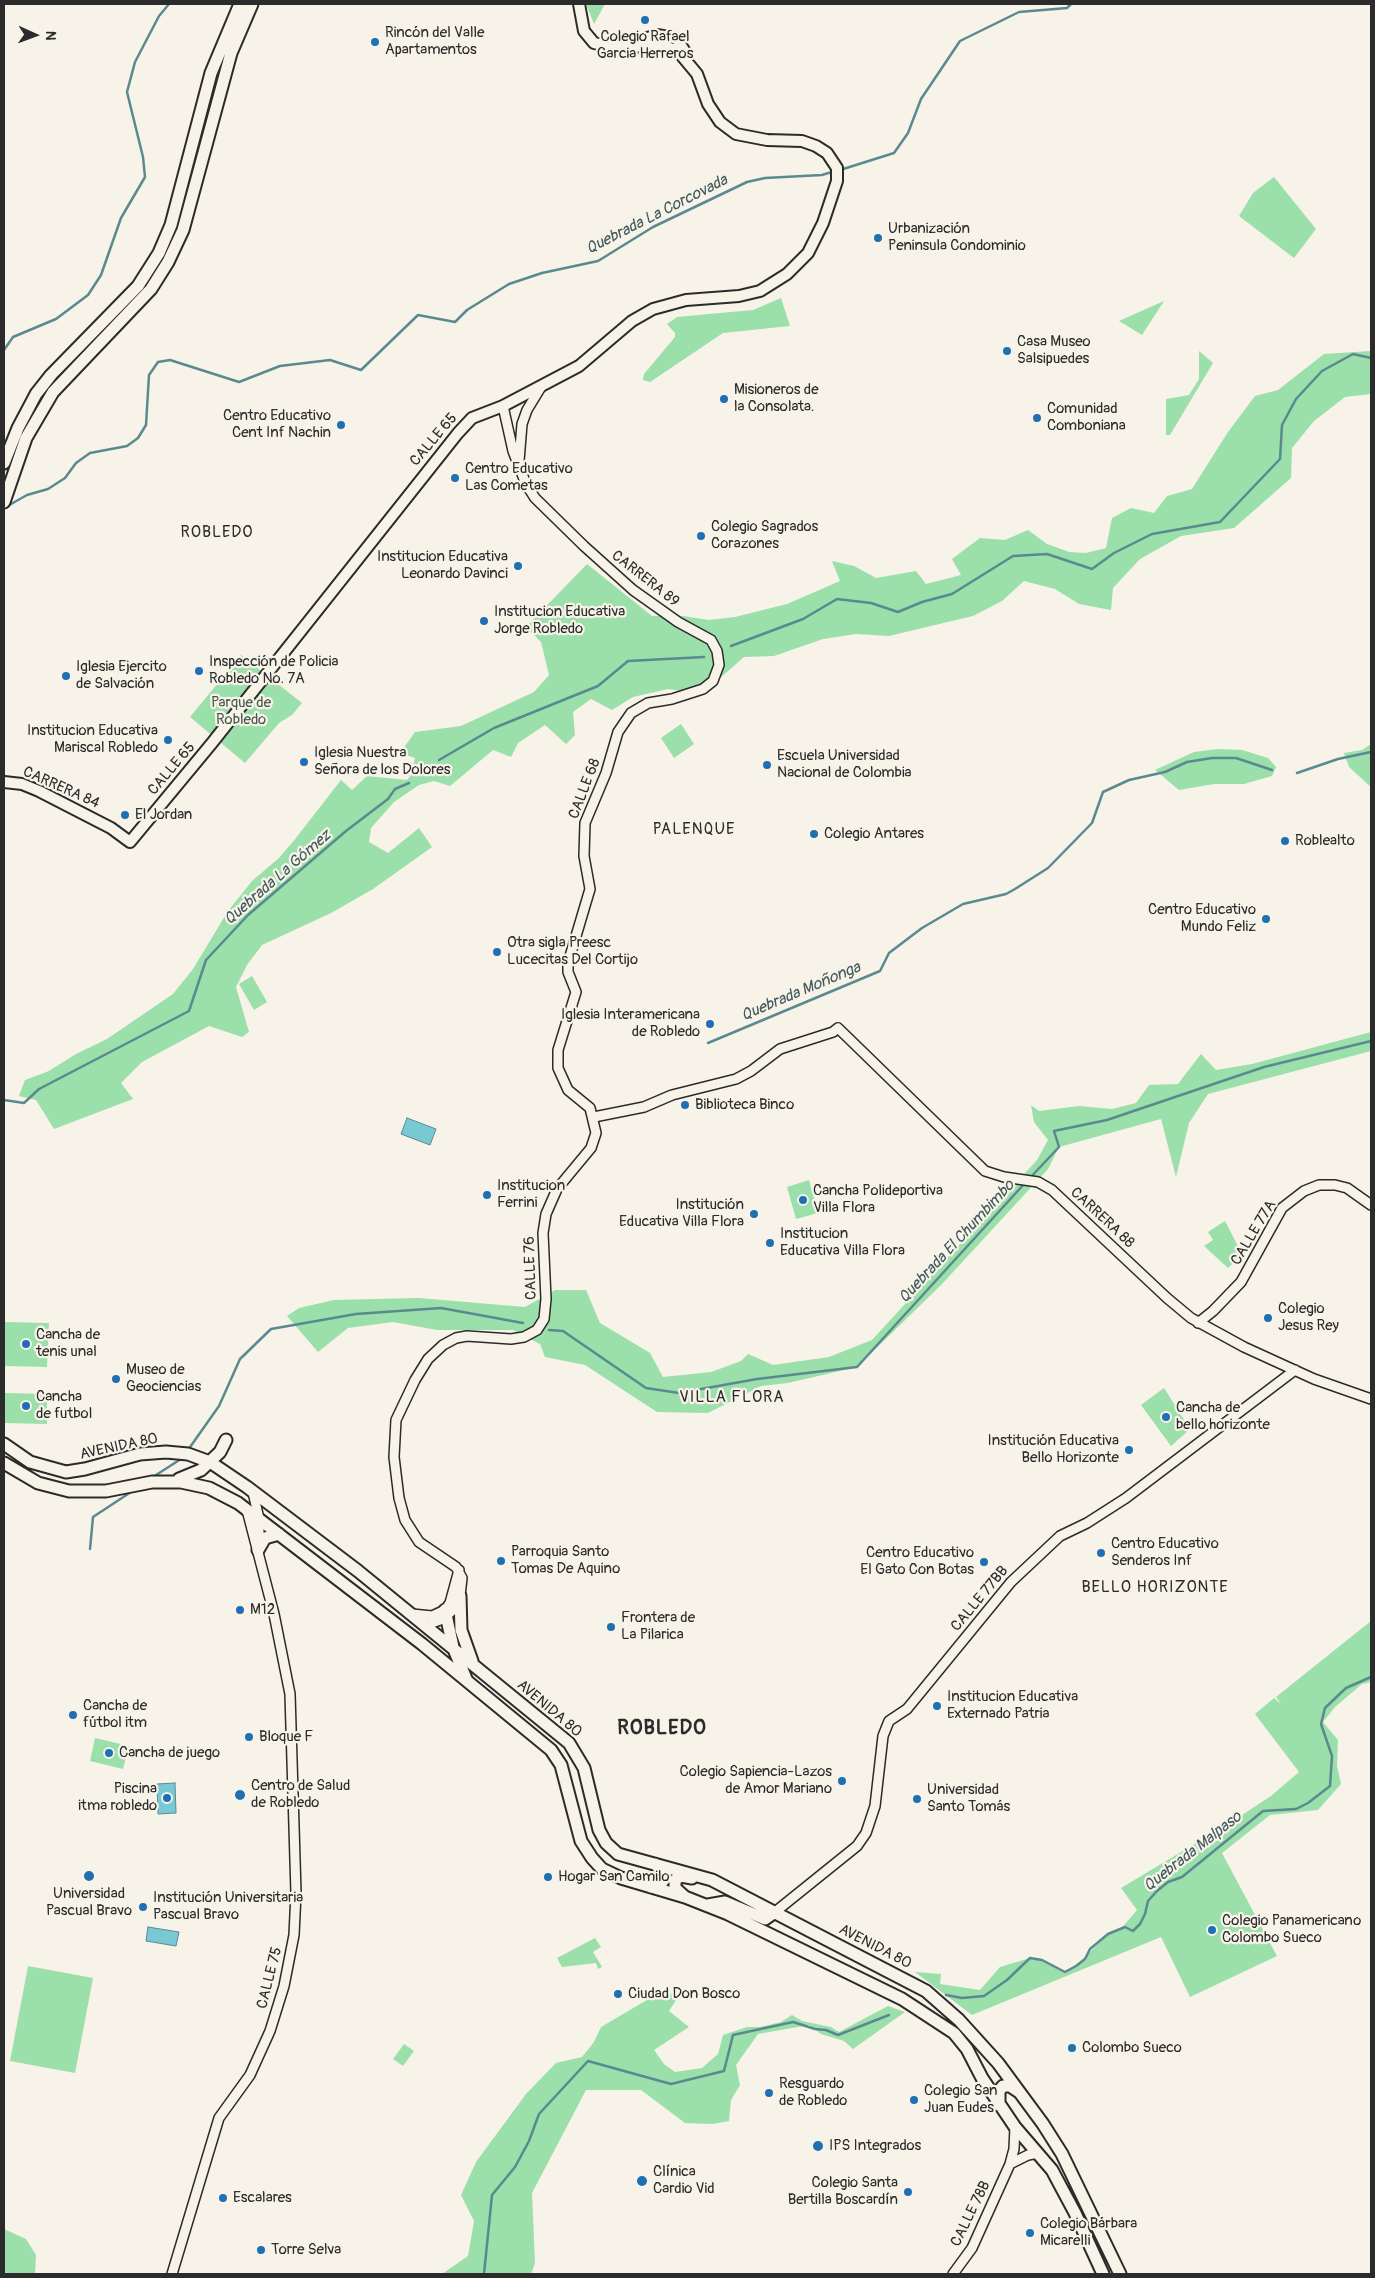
<!DOCTYPE html>
<meta charset="utf-8">
<style>
body{margin:0}
#map{position:relative;width:1375px;height:2278px;overflow:hidden;background:#f7f3e8;font-family:Pangolin,sans-serif}
canvas{display:block}
.frame{position:absolute;inset:0;border:5px solid #2b2b2b;pointer-events:none}
.north{position:absolute;left:10px;top:10px;width:50px;height:50px;-webkit-text-stroke:4px #f7f3e8;paint-order:stroke;rotate:92deg;font-size:14px;font-weight:700;line-height:20px;text-align:center;color:#2b2b2b}
.north::after{content:'';display:block;margin:auto;width:18px;height:22px;background:#2b2b2b;clip-path:polygon(50% 0,100% 100%,50% 72%,0 100%)}
</style>
<div id="map">
<canvas width="1375" height="2278"></canvas>
<div class="frame"></div>
<div class="north">N</div>
</div>
<script>
const ctx = document.querySelector('canvas').getContext('2d');
ctx.lineJoin = 'round';
function fillPath(path, color) { ctx.fillStyle = color; ctx.fill(path, 'evenodd'); }
const shape = rows => new Path2D(rows.map(r => 'M' + r).join(''));
function trace(path, color, width, dash) { ctx.strokeStyle = color; ctx.lineWidth = width; ctx.lineCap = dash ? 'butt' : 'round'; ctx.setLineDash(dash || []); ctx.stroke(path); }
function drawText(font, color, halo, rows, align = 'center') {
  ctx.font = font + ' Pangolin,sans-serif'; ctx.lineWidth = 4.5; ctx.setLineDash([]); ctx.textBaseline = 'middle'; ctx.strokeStyle = halo; ctx.fillStyle = color; for (const [text, x, y, turn = 0] of rows) {
    ctx.save(); ctx.translate(x, y); ctx.rotate((+turn || 0) * Math.PI / 180); ctx.textAlign = isNaN(turn) ? turn : align; if (halo) ctx.strokeText(text, 0, 0); ctx.fillText(text, 0, 0); ctx.restore();
  }
}
fillPath(shape([
 [586,4,605,4,594,24],
 [1274,177,1316,229,1294,258,1239,216,1253,193],
 [781,298,790,326,723,333,650,382,643,380,644,374,675,337,675,333,667,324,677,317,753,310],
 [1164,301,1142,335,1119,321],
 [1199,351,1213,363,1170,435,1166,435,1166,399,1189,395,1199,379],
 [1371,351,1371,394,1345,397,1314,421,1292,448,1291,478,1234,528,1181,536,1140,559,1113,588,1111,610,1079,604,1055,589,1024,581,1002,601,973,616,889,636,856,634,823,639,774,656,744,657,702,694,668,689,633,697,612,710,591,699,573,712,575,735,566,744,545,725,518,743,511,757,493,750,450,786,434,781,419,785,394,802,371,828,369,842,388,853,419,828,432,847,373,889,331,913,262,945,247,965,236,987,249,1032,242,1037,209,1026,142,1062,121,1083,133,1099,54,1129,36,1100,19,1096,25,1080,49,1071,76,1054,107,1039,173,994,193,969,228,911,252,881,279,858,296,838,341,780,352,790,367,776,407,780,411,775,415,758,400,753,415,732,461,726,534,692,549,675,541,642,526,627,587,564,652,616,683,616,709,620,735,617,787,604,840,581,832,561,854,566,876,578,916,571,926,584,961,575,952,559,980,538,1005,540,1028,530,1047,544,1069,552,1086,553,1106,548,1112,518,1131,508,1154,513,1167,496,1192,489,1228,432,1255,396,1278,390,1324,354],
 [241,655,302,703,292,715,279,723,245,763,190,717],
 [681,724,694,744,674,758,661,738],
 [1371,744,1371,787,1349,767,1344,753,1362,750],
 [1218,749,1242,750,1268,758,1276,767,1272,776,1244,784,1214,784,1179,790,1155,770,1194,752],
 [252,976,267,1002,254,1010,239,984],
 [1371,1032,1371,1051,1208,1094,1189,1123,1176,1177,1161,1119,1059,1147,1048,1169,942,1284,857,1367,788,1383,761,1386,708,1413,657,1412,585,1365,545,1357,540,1344,513,1330,437,1330,393,1322,348,1328,318,1352,287,1316,299,1308,334,1300,419,1298,525,1307,555,1290,586,1290,600,1323,650,1353,663,1377,711,1372,741,1361,748,1354,773,1365,829,1357,872,1340,1037,1160,1048,1140,1034,1122,1031,1105,1039,1111,1079,1106,1112,1109,1136,1103,1149,1085,1178,1084,1201,1054,1216,1070,1252,1064],
 [809,1180,818,1213,796,1219,787,1187],
 [1225,1221,1242,1254,1228,1268,1204,1246,1213,1240,1208,1232],
 [4,1322,49,1323,47,1367,4,1366],
 [1164,1388,1190,1429,1171,1446,1141,1405],
 [5,1393,47,1394,47,1424,5,1423],
 [1371,1621,1371,1682,1362,1684,1335,1707,1323,1722,1338,1740,1337,1766,1341,1784,1318,1810,1270,1815,1222,1853,1277,1956,1190,1997,1161,1937,972,2015,915,1972,941,1974,940,1984,980,1990,1000,1967,1030,1958,1042,1960,1065,1972,1076,1966,1108,1934,1120,1930,1137,1910,1121,1888,1236,1819,1271,1796,1299,1772,1255,1714,1274,1698,1281,1704,1276,1697],
 [95,1738,129,1746,123,1769,90,1761],
 [595,1938,601,1947,593,1952,602,1967,598,1969,596,1963,562,1967,557,1958],
 [28,1966,93,1978,75,2073,10,2061],
 [664,1990,678,1997,669,2011,689,2027,654,2050,664,2064,675,2072,702,2068,718,2054,723,2035,747,2027,760,2027,781,2022,792,2015,802,2021,831,2027,839,2032,888,2006,905,2012,853,2049,844,2041,821,2034,809,2025,758,2034,736,2065,740,2085,731,2100,729,2121,713,2124,685,2123,641,2090,586,2090,532,2193,535,2263,531,2274,442,2274,468,2256,474,2221,461,2195,476,2162,526,2094,556,2063,582,2057,594,2042,601,2027],
 [404,2044,414,2051,403,2066,393,2059],
 [4,2229,26,2239,36,2255,35,2274,4,2274]
]), '#9bdfaa');
const water = shape([
 [407,1118,436,1129,430,1145,401,1134,407,1118],
 [175,1783,176,1813,158,1814,157,1784,175,1783],
 [148,1927,179,1932,176,1946,146,1941,148,1927]
]);
fillPath(water, '#79c9d4');
trace(water, '#5a8a90', 1);
trace(shape([
 [840,170,894,153,908,133,921,99,960,41,1019,12,1067,8,1071,4],
 [4,350,13,337,56,319,88,295,101,275,121,218,145,177,143,157,127,92,135,62,159,16,169,4],
 [4,508,27,495,48,489,65,478,76,463,90,453,127,446,138,438,146,425,149,375,158,362,170,360,239,382,280,366,330,360,361,370,418,315,455,322,467,310,509,284,542,273,598,261,653,227,747,182,765,178,822,175,835,171],
 [731,646,803,619,837,599,871,603,898,612,922,602,952,594,1013,556,1047,554,1092,569,1114,553,1152,534,1220,522,1280,459,1282,425,1296,399,1322,371,1353,354,1371,358],
 [439,760,494,728,598,686,628,661,704,657],
 [1297,773,1338,759,1371,752],
 [708,1043,880,971,889,953,922,928,963,904,1006,894,1015,889,1048,868,1092,823,1103,792,1129,780,1165,772,1187,762,1212,758,1236,758,1272,770],
 [4,1100,24,1103,39,1089,189,1011,206,960,248,915,346,831,388,799,395,789,409,783],
 [1029,1179,1059,1147,1054,1131,1107,1120,1264,1067,1371,1041],
 [549,1330,563,1331,646,1388,679,1393,757,1379,857,1367,1025,1183],
 [188,1450,219,1406,240,1359,271,1329,356,1314,441,1308,523,1323],
 [153,1477,184,1457],
 [90,1549,93,1517,134,1490],
 [946,1995,962,1998,984,1996,1007,1980,1030,1958,1042,1960,1065,1972,1076,1966,1085,1959,1090,1949,1108,1934,1125,1927,1133,1931,1140,1924,1145,1914,1148,1901,1157,1891,1168,1882,1182,1877,1263,1811,1296,1809,1308,1803,1330,1786,1332,1756,1321,1724,1325,1708,1346,1688,1371,1677],
 [484,2274,492,2195,515,2167,529,2141,539,2114,588,2061,671,2084,724,2071,733,2035,793,2022,815,2029,826,2030,838,2035,889,2015]
]), '#5a8a90', 2.5);
const tertiary = shape([
 [519,461,522,424,527,410,541,387],
 [594,1117,644,1107,672,1095,736,1079,751,1071,780,1049,833,1032,838,1028,985,1171,1004,1177,1038,1182,1052,1190,1167,1298,1191,1318,1244,1347,1314,1379,1371,1399],
 [1198,1323,1213,1311,1241,1282,1282,1208,1304,1191,1319,1185,1335,1185,1347,1188,1371,1205],
 [253,1492,259,1519,259,1540],
 [412,1614,432,1616,445,1610,450,1603,459,1570],
 [426,1625,443,1619,453,1610,460,1596,462,1578,456,1567,419,1542,405,1520,399,1498,394,1457,396,1420,415,1380,428,1359,443,1345,456,1338,467,1336,511,1339,524,1337,537,1330,544,1319,546,1299,543,1233,546,1214,557,1189,591,1148,596,1133,590,1108,568,1090,558,1068,558,1050,576,992,568,972,568,963,590,889,584,856,585,823,606,773,618,732,631,713,648,703,672,699,703,689,713,681,719,665,717,651,711,640,678,622,633,590,584,546,535,498,526,484,513,451,503,406],
 [775,1912,857,1846,866,1833,875,1806,883,1736,889,1721,907,1709,1011,1582,1060,1536,1087,1523,1126,1498,1295,1370],
 [1010,2164,1028,2155,1038,2153],
 [172,2274,219,2118,250,2075,270,2031,284,1986,294,1935,296,1893,290,1694,274,1614,247,1510],
 [953,2274,972,2248,1010,2164,1014,2149,1015,2127]
]);
const secondary = shape([
 [632,43,657,35,674,38,677,39,687,55],
 [4,782,22,784,39,791,111,828,130,842,212,743,458,433,472,418,503,406,579,366,632,321,653,309,686,300,739,296,760,291,787,274,808,253,823,223,837,181,837,168,827,153,816,146,802,141,767,140,736,134,720,122,708,104,697,74,677,50,663,46,612,47,594,43,584,31,579,4]
]);
const primary = shape([
 [4,1444,30,1462,66,1472,85,1469,140,1454,166,1452,188,1454,210,1462,247,1487,358,1571,569,1743,584,1768,599,1830,606,1843,618,1854,712,1880,926,1991,959,2020,998,2063,1043,2124,1062,2154,1120,2274],
 [4,1463,38,1483,69,1491,106,1491,152,1482,181,1482,209,1488,238,1503,422,1644,551,1750,561,1765,581,1841,592,1858,602,1869,621,1878,685,1897,728,1914,902,1999,954,2033,967,2049,982,2078,1015,2127,1052,2170,1075,2213,1103,2274],
 [179,1479,201,1470,220,1452,226,1440],
 [258,1550,265,1538,279,1534],
 [460,1596,461,1630,472,1661],
 [445,1610,453,1647,467,1681],
 [651,1887,660,1885,665,1878,662,1870,655,1864],
 [684,1896,675,1888,675,1880,681,1876,692,1878],
 [708,1905,725,1902,765,1919,775,1912],
 [999,2105,999,2091,1003,2086,1010,2086,1019,2092]
]);
const trunk = shape([
 [4,463,18,428,36,394,51,375,138,286,159,253,171,225,211,73,240,4],
 [4,502,26,438,53,392,151,289,168,262,183,230,231,53,252,4]
]);
trace(tertiary, '#2b2b2b', 12);
trace(secondary, '#2b2b2b', 14);
trace(primary, '#2b2b2b', 15);
trace(trunk, '#2b2b2b', 15);
trace(tertiary, '#f7f3e8', 9);
trace(secondary, '#f7f3e8', 10);
trace(primary, '#f7f3e8', 11);
trace(trunk, '#f7f3e8', 11);
for (const [x, y, r, color] of [
 [645,20,5,"#1f6fb2"],
 [375,42,5,"#1f6fb2"],
 [878,238,5,"#1f6fb2"],
 [1007,351,5,"#1f6fb2"],
 [724,399,5,"#1f6fb2"],
 [1037,418,5,"#1f6fb2"],
 [341,425,5,"#1f6fb2"],
 [455,478,5,"#1f6fb2"],
 [701,536,5,"#1f6fb2"],
 [518,566,5,"#1f6fb2"],
 [484,621,5,"#1f6fb2"],
 [199,671,5,"#1f6fb2"],
 [66,676,5,"#1f6fb2"],
 [168,740,5,"#1f6fb2"],
 [304,762,5,"#1f6fb2"],
 [767,765,5,"#1f6fb2"],
 [125,815,5,"#1f6fb2"],
 [814,834,5,"#1f6fb2"],
 [1285,841,5,"#1f6fb2"],
 [1266,919,5,"#1f6fb2"],
 [497,952,5,"#1f6fb2"],
 [710,1024,5,"#1f6fb2"],
 [685,1105,5,"#1f6fb2"],
 [487,1195,5,"#1f6fb2"],
 [803,1200,5,"#1f6fb2"],
 [754,1214,5,"#1f6fb2"],
 [770,1243,5,"#1f6fb2"],
 [1268,1318,5,"#1f6fb2"],
 [26,1344,5,"#1f6fb2"],
 [116,1379,5,"#1f6fb2"],
 [26,1406,5,"#1f6fb2"],
 [1166,1417,5,"#1f6fb2"],
 [1129,1450,5,"#1f6fb2"],
 [1101,1553,5,"#1f6fb2"],
 [501,1561,5,"#1f6fb2"],
 [984,1562,5,"#1f6fb2"],
 [240,1610,5,"#1f6fb2"],
 [611,1627,5,"#1f6fb2"],
 [937,1706,5,"#1f6fb2"],
 [73,1715,5,"#1f6fb2"],
 [249,1737,5,"#1f6fb2"],
 [109,1753,5,"#1f6fb2"],
 [842,1781,5,"#1f6fb2"],
 [240,1795,6,"#1f6fb2"],
 [167,1798,5,"#1f6fb2"],
 [917,1799,5,"#1f6fb2"],
 [89,1876,6,"#1f6fb2"],
 [548,1877,5,"#1f6fb2"],
 [143,1907,5,"#1f6fb2"],
 [1212,1930,5,"#1f6fb2"],
 [618,1994,5,"#1f6fb2"],
 [1072,2048,5,"#1f6fb2"],
 [769,2093,5,"#1f6fb2"],
 [914,2100,5,"#1f6fb2"],
 [818,2146,6,"#1f6fb2"],
 [642,2181,6,"#1f6fb2"],
 [908,2192,5,"#1f6fb2"],
 [223,2198,5,"#1f6fb2"],
 [1030,2233,5,"#1f6fb2"],
 [261,2250,5,"#1f6fb2"]
]) { const dot = new Path2D(); dot.arc(x, y, r, 0, 2 * Math.PI); ctx.fillStyle = color; ctx.fill(dot); trace(dot, '#f7f3e8', 2); }
drawText('15px', '#2b2b2b', '#f7f3e8', [
 ["Rincón del Valle",385,33],
 ["Apartamentos",385,50],
 ["Colegio Rafael",645,37,"center"],
 ["Garcia Herreros",645,54,"center"],
 ["Urbanización",888,229],
 ["Peninsula Condominio",888,246],
 ["Casa Museo",1017,342],
 ["Salsipuedes",1017,359],
 ["Misioneros de",734,390],
 ["la Consolata.",734,407],
 ["Comunidad",1047,409],
 ["Comboniana",1047,426],
 ["Centro Educativo",331,416,"right"],
 ["Cent Inf Nachin",331,433,"right"],
 ["Centro Educativo",465,469],
 ["Las Cometas",465,486],
 ["Colegio Sagrados",711,527],
 ["Corazones",711,544],
 ["Institucion Educativa",508,557,"right"],
 ["Leonardo Davinci",508,574,"right"],
 ["Institucion Educativa",494,612],
 ["Jorge Robledo",494,629],
 ["Inspección de Policia",209,662],
 ["Robledo No. 7A",209,679],
 ["Iglesia Ejercito",76,667],
 ["de Salvación",76,684],
 ["Institucion Educativa",158,731,"right"],
 ["Mariscal Robledo",158,748,"right"],
 ["Iglesia Nuestra",314,753],
 ["Señora de los Dolores",314,770],
 ["Escuela Universidad",777,756],
 ["Nacional de Colombia",777,773],
 ["El Jordan",135,815],
 ["Colegio Antares",824,834],
 ["Roblealto",1295,841],
 ["Centro Educativo",1256,910,"right"],
 ["Mundo Feliz",1256,927,"right"],
 ["Otra sigla Preesc",507,943],
 ["Lucecitas Del Cortijo",507,960],
 ["Iglesia Interamericana",700,1015,"right"],
 ["de Robledo",700,1032,"right"],
 ["Biblioteca Binco",695,1105],
 ["Institucion",497,1186],
 ["Ferrini",497,1203],
 ["Cancha Polideportiva",813,1191],
 ["Villa Flora",813,1208],
 ["Institución",744,1205,"right"],
 ["Educativa Villa Flora",744,1222,"right"],
 ["Institucion",780,1234],
 ["Educativa Villa Flora",780,1251],
 ["Colegio",1278,1309],
 ["Jesus Rey",1278,1326],
 ["Cancha de",36,1335],
 ["tenis unal",36,1352],
 ["Museo de",126,1370],
 ["Geociencias",126,1387],
 ["Cancha",36,1397],
 ["de futbol",36,1414],
 ["Cancha de",1176,1408],
 ["bello horizonte",1176,1425],
 ["Institución Educativa",1119,1441,"right"],
 ["Bello Horizonte",1119,1458,"right"],
 ["Centro Educativo",1111,1544],
 ["Senderos Inf",1111,1561],
 ["Parroquia Santo",511,1552],
 ["Tomas De Aquino",511,1569],
 ["Centro Educativo",974,1553,"right"],
 ["El Gato Con Botas",974,1570,"right"],
 ["M12",250,1610],
 ["Frontera de",621,1618],
 ["La Pilarica",621,1635],
 ["Institucion Educativa",947,1697],
 ["Externado Patria",947,1714],
 ["Cancha de",83,1706],
 ["fútbol itm",83,1723],
 ["Bloque F",259,1737],
 ["Cancha de juego",119,1753],
 ["Colegio Sapiencia-Lazos",832,1772,"right"],
 ["de Amor Mariano",832,1789,"right"],
 ["Centro de Salud",251,1786],
 ["de Robledo",251,1803],
 ["Piscina",157,1789,"right"],
 ["itma robledo",157,1806,"right"],
 ["Universidad",927,1790],
 ["Santo Tomás",927,1807],
 ["Hogar San Camilo",558,1877],
 ["Universidad",89,1894,"center"],
 ["Pascual Bravo",89,1911,"center"],
 ["Institución Universitaria",153,1898],
 ["Pascual Bravo",153,1915],
 ["Colegio Panamericano",1222,1921],
 ["Colombo Sueco",1222,1938],
 ["Ciudad Don Bosco",628,1994],
 ["Colombo Sueco",1082,2048],
 ["Resguardo",779,2084],
 ["de Robledo",779,2101],
 ["Colegio San",924,2091],
 ["Juan Eudes",924,2108],
 ["IPS Integrados",829,2146],
 ["Clínica",653,2172],
 ["Cardio Vid",653,2189],
 ["Colegio Santa",898,2183,"right"],
 ["Bertilla Boscardín",898,2200,"right"],
 ["Escalares",233,2198],
 ["Colegio Bárbara",1040,2224],
 ["Micarelli",1040,2241],
 ["Torre Selva",271,2250]
], 'left');
drawText('15px', '#2b2b2b', '#f7f3e8', [
 ["CALLE 65",434,440,-50],
 ["CARRERA 89",645,579,38],
 ["CALLE 65",172,769,-50],
 ["CARRERA 84",61,788,24],
 ["CALLE 68",585,789,-69],
 ["CARRERA 88",1102,1218,43],
 ["CALLE 77A",1254,1233,-59],
 ["CALLE 76",531,1268,-92],
 ["AVENIDA 80",119,1447,-12],
 ["CALLE 77BB",980,1599,-50],
 ["AVENIDA 80",549,1709,40],
 ["AVENIDA 80",875,1947,27],
 ["CALLE 75",270,1978,-76],
 ["CALLE 78B",971,2214,-64]
]);
drawText('15px', '#47584b', '#f7f3e8', [
 ["Parque de",241,703],
 ["Robledo",241,720]
]);
drawText('italic 16px', '#425a5e', '#f7f3e8', [
 ["Quebrada La Corcovada",657,215,-27],
 ["Quebrada La Gómez",278,878,-41],
 ["Quebrada Moñonga",801,992,-23],
 ["Quebrada El Chumbimbo",957,1242,-47],
 ["Quebrada Malpaso",1193,1852,-38]
]);
ctx.letterSpacing = '1px';
drawText('16px', '#2b2b2b', '#f7f3e8', [
 ["ROBLEDO",217,533],
 ["PALENQUE",694,830],
 ["VILLA FLORA",732,1398],
 ["BELLO HORIZONTE",1155,1588]
]);
ctx.letterSpacing = '0px';
ctx.letterSpacing = '1px';
drawText('bold 20px', '#2b2b2b', '#f7f3e8', [
 ["ROBLEDO",662,1729]
]);
ctx.letterSpacing = '0px';
</script>
